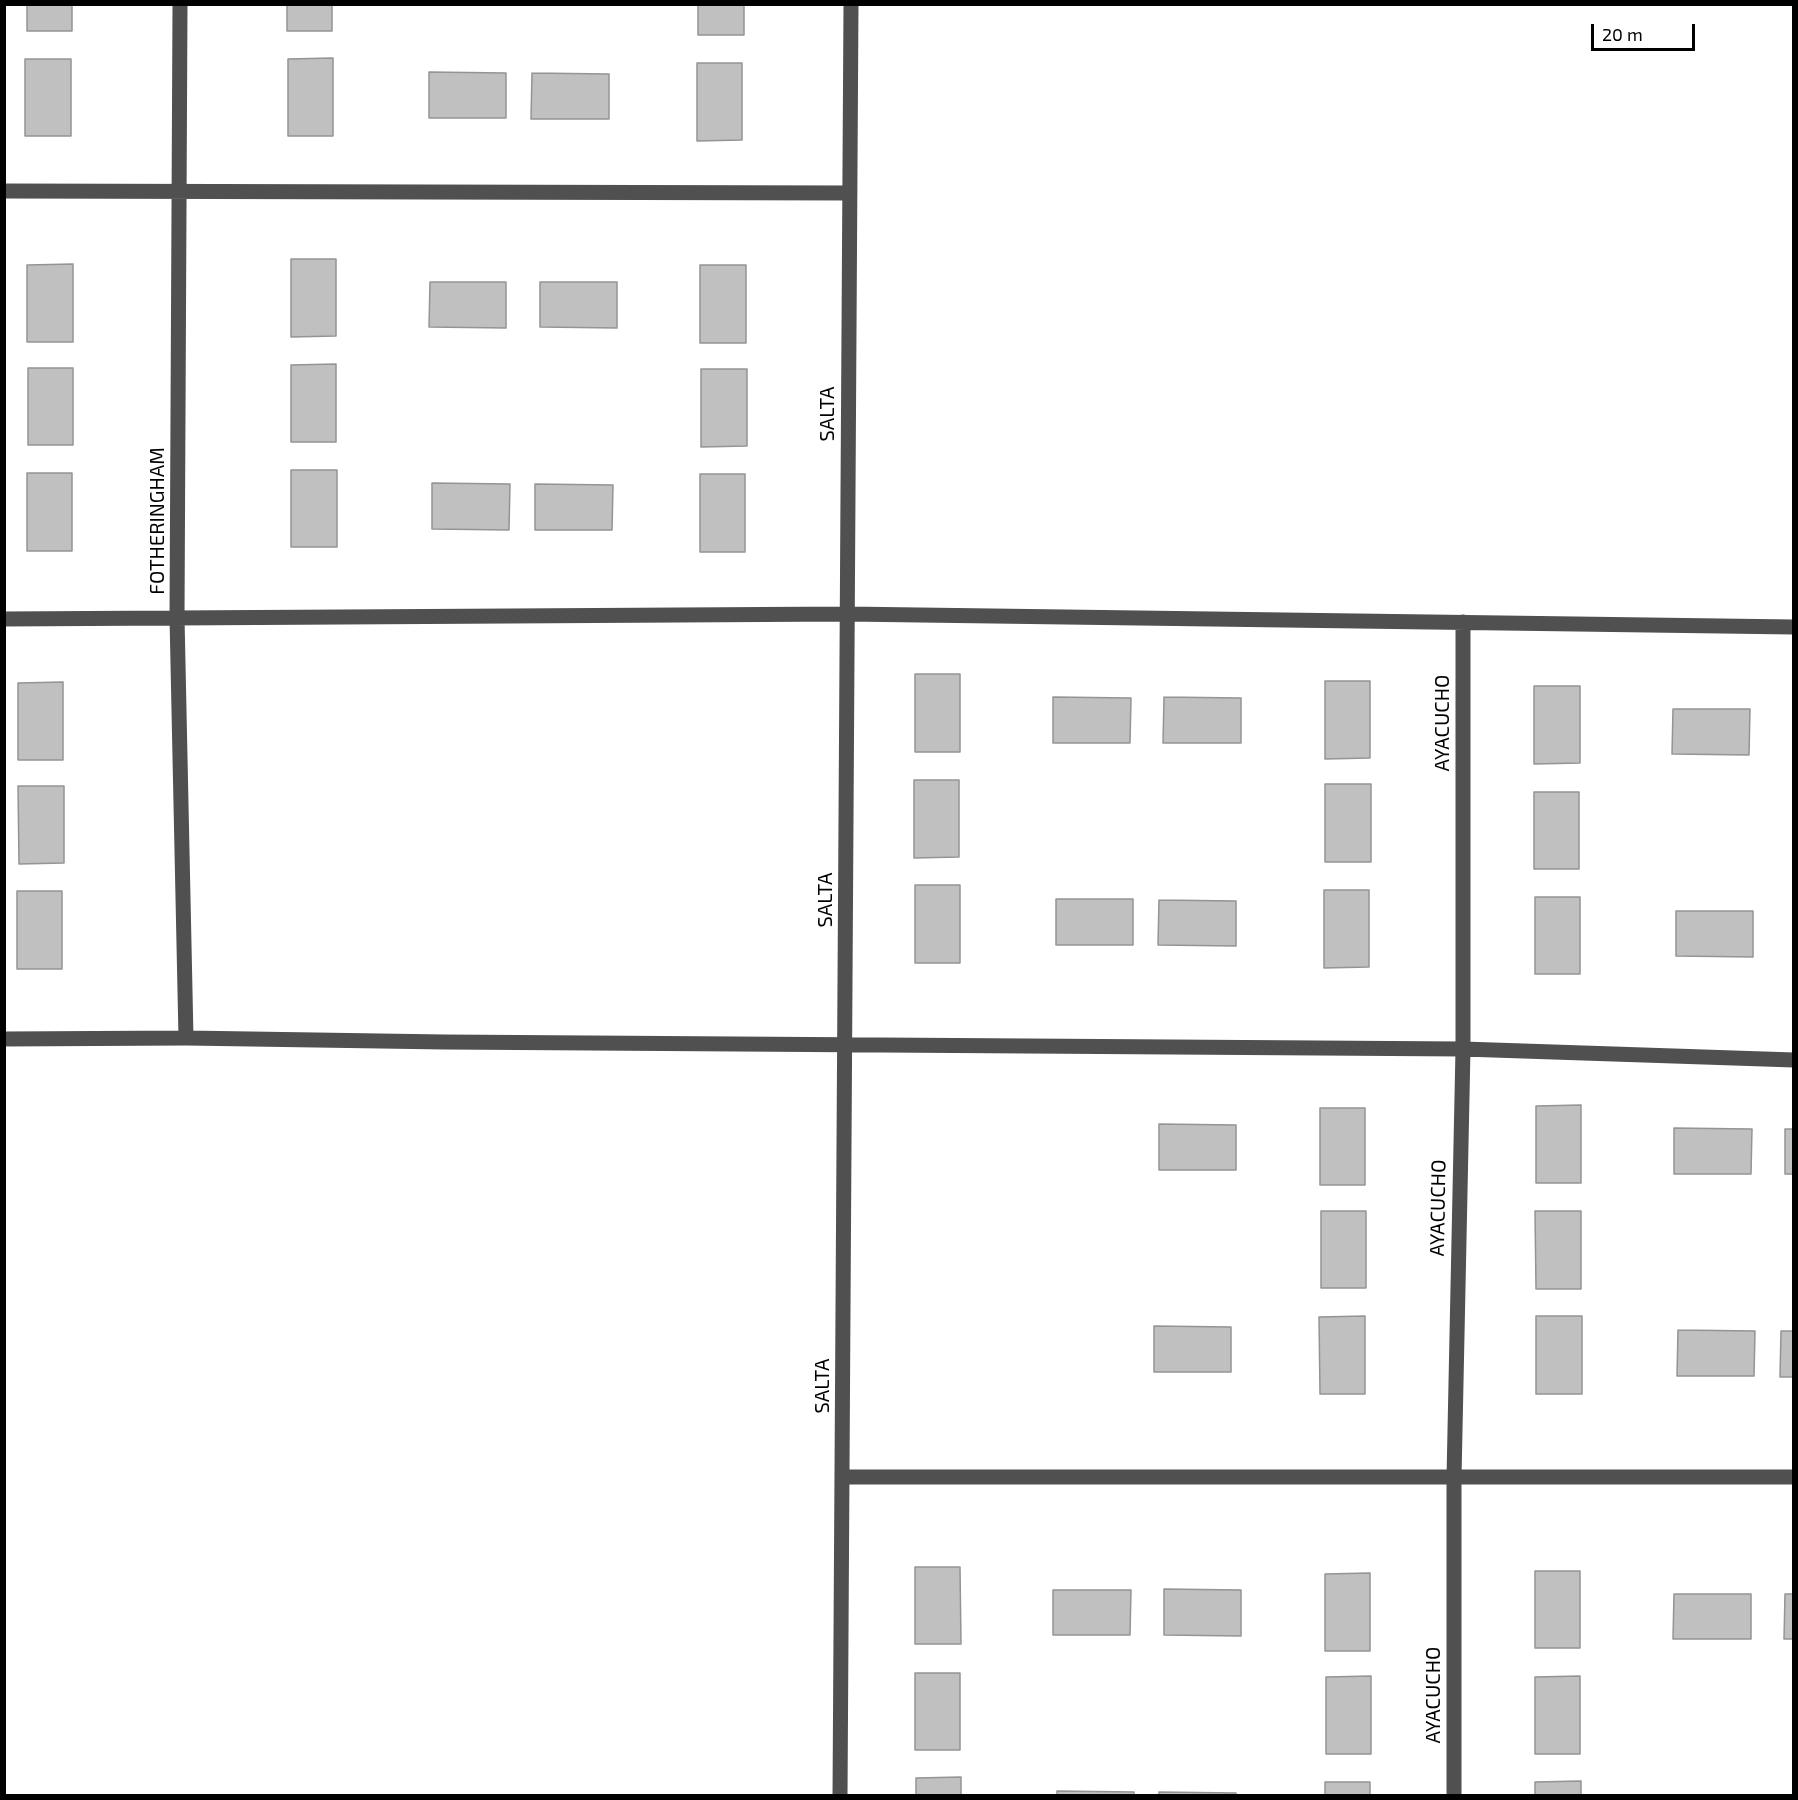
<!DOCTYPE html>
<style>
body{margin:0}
#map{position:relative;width:1798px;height:1800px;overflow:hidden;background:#fff;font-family:"Exo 2",sans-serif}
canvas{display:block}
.frame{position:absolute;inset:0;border:6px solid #000;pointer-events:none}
.scale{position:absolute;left:1591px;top:24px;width:104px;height:27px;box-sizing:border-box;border:3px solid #000;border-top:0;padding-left:8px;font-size:18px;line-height:21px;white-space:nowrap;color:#000;-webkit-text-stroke:4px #fff;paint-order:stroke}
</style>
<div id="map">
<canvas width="1798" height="1800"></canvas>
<div class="frame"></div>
<div class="scale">20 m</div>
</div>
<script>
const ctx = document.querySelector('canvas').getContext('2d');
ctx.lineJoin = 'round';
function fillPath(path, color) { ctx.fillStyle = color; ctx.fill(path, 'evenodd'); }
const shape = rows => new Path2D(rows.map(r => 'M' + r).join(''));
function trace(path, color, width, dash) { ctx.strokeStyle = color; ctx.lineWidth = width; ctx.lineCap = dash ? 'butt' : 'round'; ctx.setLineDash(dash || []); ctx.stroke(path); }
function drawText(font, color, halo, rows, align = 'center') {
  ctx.font = font + ' "Exo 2",sans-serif'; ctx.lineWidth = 4.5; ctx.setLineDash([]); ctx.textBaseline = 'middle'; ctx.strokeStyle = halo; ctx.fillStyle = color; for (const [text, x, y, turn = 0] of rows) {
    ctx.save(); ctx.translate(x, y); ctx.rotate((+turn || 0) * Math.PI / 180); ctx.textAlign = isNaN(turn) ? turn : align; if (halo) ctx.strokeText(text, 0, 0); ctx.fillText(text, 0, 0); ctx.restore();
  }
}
const building = shape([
 [27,4,72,4,72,31,27,31,27,4],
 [287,4,332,4,332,31,287,31,287,4],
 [698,4,744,4,744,35,698,35,698,4],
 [333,58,333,136,288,136,288,59,333,58],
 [25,59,71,59,71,136,25,136,25,59],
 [697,63,742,63,742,140,697,141,697,63],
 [429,72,506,73,506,118,429,118,429,72],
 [532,73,609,74,609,119,531,119,532,73],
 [291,259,336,259,336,336,291,337,291,259],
 [73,264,73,342,27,342,27,265,73,264],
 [700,265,746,265,746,343,700,343,700,265],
 [430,282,506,282,506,328,429,327,430,282],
 [540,282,617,282,617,328,540,327,540,282],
 [336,364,336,442,291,442,291,365,336,364],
 [28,368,73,368,73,445,28,445,28,368],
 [701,369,747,369,747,446,701,447,701,369],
 [291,470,337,470,337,547,291,547,291,470],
 [27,473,72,473,72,551,27,551,27,473],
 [700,474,745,474,745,552,700,552,700,474],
 [432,483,510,484,509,530,432,529,432,483],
 [535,484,613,485,612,530,535,530,535,484],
 [915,674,960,674,960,752,915,752,915,674],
 [1325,681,1370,681,1370,758,1325,759,1325,681],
 [63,682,63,760,18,760,18,683,63,682],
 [1534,686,1580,686,1580,763,1534,764,1534,686],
 [1053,697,1131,698,1130,743,1053,743,1053,697],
 [1164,697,1241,698,1241,743,1163,743,1164,697],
 [1673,709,1750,709,1749,755,1672,754,1673,709],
 [914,780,959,780,959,857,914,858,914,780],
 [1325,784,1371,784,1371,862,1325,862,1325,784],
 [18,786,64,786,64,863,19,864,18,786],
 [1534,792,1579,792,1579,869,1534,869,1534,792],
 [915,885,960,885,960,963,915,963,915,885],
 [1324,890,1369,890,1369,967,1324,968,1324,890],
 [17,891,62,891,62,969,17,969,17,891],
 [1535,897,1580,897,1580,974,1535,974,1535,897],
 [1056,899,1133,899,1133,945,1056,945,1056,899],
 [1159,900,1236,901,1236,946,1158,945,1159,900],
 [1676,911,1753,911,1753,957,1676,956,1676,911],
 [1581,1105,1581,1183,1536,1183,1536,1106,1581,1105],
 [1320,1108,1365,1108,1365,1185,1320,1185,1320,1108],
 [1159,1124,1236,1125,1236,1170,1159,1170,1159,1124],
 [1674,1128,1752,1129,1751,1174,1674,1174,1674,1128],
 [1785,1129,1794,1129,1794,1174,1785,1174,1785,1129],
 [1321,1211,1366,1211,1366,1288,1321,1288,1321,1211],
 [1535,1211,1581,1211,1581,1289,1536,1289,1535,1211],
 [1365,1316,1365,1394,1320,1394,1319,1317,1365,1316],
 [1536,1316,1582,1316,1582,1394,1536,1394,1536,1316],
 [1154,1326,1231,1327,1231,1372,1154,1372,1154,1326],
 [1678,1330,1755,1331,1754,1376,1677,1376,1678,1330],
 [1781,1331,1794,1331,1794,1377,1780,1377,1781,1331],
 [915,1567,960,1567,961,1644,915,1644,915,1567],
 [1535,1571,1580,1571,1580,1648,1535,1648,1535,1571],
 [1370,1573,1370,1651,1325,1651,1325,1574,1370,1573],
 [1164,1589,1241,1590,1241,1636,1164,1635,1164,1589],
 [1053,1590,1131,1590,1130,1635,1053,1635,1053,1590],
 [1674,1594,1751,1594,1751,1639,1673,1639,1674,1594],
 [1785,1594,1794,1594,1794,1639,1784,1639,1785,1594],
 [915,1673,960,1673,960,1750,915,1750,915,1673],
 [1371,1676,1371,1754,1326,1754,1326,1677,1371,1676],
 [1580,1676,1580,1754,1535,1754,1535,1677,1580,1676],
 [961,1777,961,1796,916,1796,916,1778,961,1777],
 [1581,1781,1581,1796,1535,1796,1535,1782,1581,1781],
 [1325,1782,1370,1782,1370,1796,1325,1796,1325,1782],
 [1057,1791,1134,1792,1134,1796,1057,1796,1057,1791],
 [1159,1792,1236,1793,1236,1796,1159,1796,1159,1792]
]);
fillPath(building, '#c0c0c0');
trace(building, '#949494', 1.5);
trace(shape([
 [180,4,177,617,186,1038],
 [4,191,850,193],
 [4,619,847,614,1794,627],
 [4,1039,186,1038,445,1042,1463,1049,1794,1060],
 [842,1477,1794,1477],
 [840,1796,851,4],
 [1454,1796,1454,1478,1463,1049,1463,622]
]), '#505050', 15);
drawText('20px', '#000', '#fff', [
 ["SALTA",827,414,-90],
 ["FOTHERINGHAM",157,521,-90],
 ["AYACUCHO",1442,723,-90],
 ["SALTA",825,900,-90],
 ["AYACUCHO",1438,1208,-89],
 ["SALTA",822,1386,-90],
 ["AYACUCHO",1433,1695,-90]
]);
</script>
